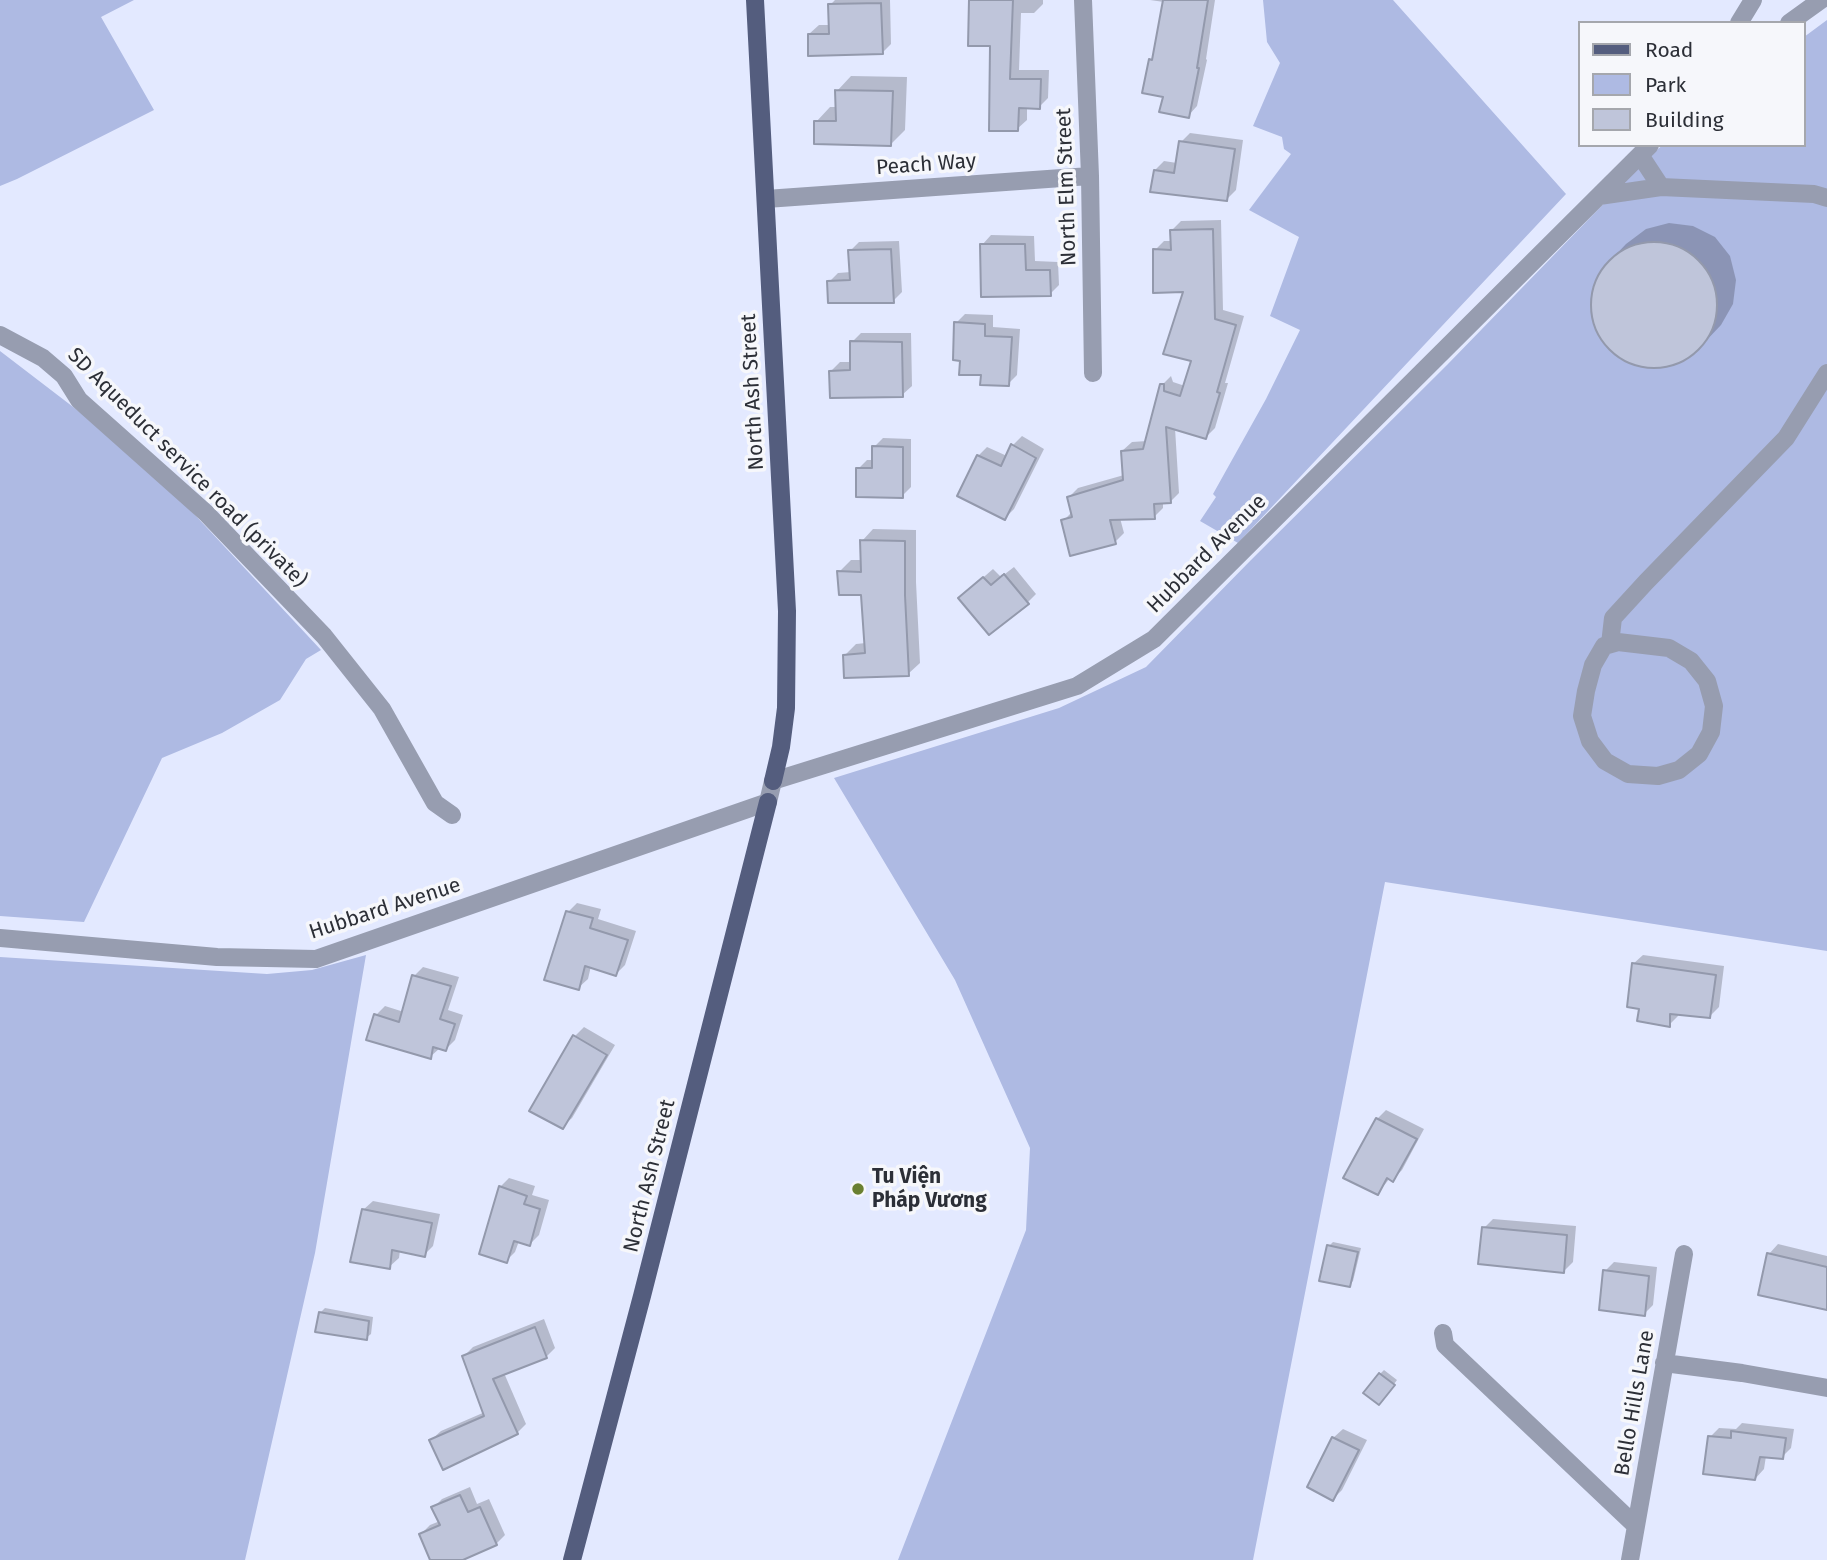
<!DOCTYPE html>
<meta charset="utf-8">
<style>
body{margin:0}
#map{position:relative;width:1827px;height:1560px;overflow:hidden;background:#e3e9ff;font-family:"Fira Sans",sans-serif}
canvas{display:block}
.legend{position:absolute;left:1578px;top:21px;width:228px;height:126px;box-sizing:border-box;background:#f6f7fb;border:2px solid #a5a7ad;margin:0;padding:9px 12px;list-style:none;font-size:21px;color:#2c2f37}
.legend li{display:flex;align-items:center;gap:14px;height:35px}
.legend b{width:35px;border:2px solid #a5a7ad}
</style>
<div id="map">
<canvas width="1827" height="1560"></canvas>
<ul class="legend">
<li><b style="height:9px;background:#545d7e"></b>Road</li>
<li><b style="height:19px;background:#aebae3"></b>Park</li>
<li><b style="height:19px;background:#bfc5da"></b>Building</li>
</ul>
</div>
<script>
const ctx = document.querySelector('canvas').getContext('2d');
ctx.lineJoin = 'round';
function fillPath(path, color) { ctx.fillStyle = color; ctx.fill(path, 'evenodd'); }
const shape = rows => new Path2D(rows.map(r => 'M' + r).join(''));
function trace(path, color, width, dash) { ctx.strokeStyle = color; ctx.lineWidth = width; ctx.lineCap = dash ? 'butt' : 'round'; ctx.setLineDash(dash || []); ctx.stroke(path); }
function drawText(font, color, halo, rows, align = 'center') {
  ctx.font = font + ' "Fira Sans",sans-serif'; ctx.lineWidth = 7; ctx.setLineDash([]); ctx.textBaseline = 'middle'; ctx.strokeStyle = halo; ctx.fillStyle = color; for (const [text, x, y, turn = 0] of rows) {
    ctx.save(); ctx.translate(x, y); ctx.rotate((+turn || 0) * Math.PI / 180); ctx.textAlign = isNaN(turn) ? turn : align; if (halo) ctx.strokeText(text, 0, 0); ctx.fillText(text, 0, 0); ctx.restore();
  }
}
fillPath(shape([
 [0,0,134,0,101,17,154,110,17,179,0,186],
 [1263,0,1393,0,1566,194,1238,543,1200,521,1216,497,1213,494,1266,399,1300,330,1270,316,1299,237,1249,210,1291,154,1284,149,1282,137,1253,126,1280,63,1267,42],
 [1827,20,1827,951,1385,882,1253,1560,898,1560,1026,1230,1030,1148,955,980,834,778,1059,708,1146,667,1251,560,1447,365,1654,152,1663,145,1804,145,1804,37],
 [0,351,98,426,168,486,321,650,306,659,280,700,222,733,162,758,84,922,0,916],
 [366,955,315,1253,245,1560,0,1560,0,957,267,974,312,970]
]), '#aebae3');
fillPath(shape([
 [835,0,890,0,891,44,882,53,809,34,819,25,831,25,830,5],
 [971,0,1043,0,1043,4,1034,13,1021,13,1019,70,1049,70,1048,98,1039,107,1027,106,1027,120,1017,129,992,44],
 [1150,0,1215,0,1206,59,1207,60,1197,106,1188,116,1165,95,1151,60,1154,57,1164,2],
 [851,76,907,77,905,130,891,144,816,122,830,107,837,107,837,91],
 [1190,133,1243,140,1236,190,1227,199,1155,170,1164,161,1177,163,1181,142],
 [1221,220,1223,310,1244,316,1225,383,1228,383,1215,428,1206,437,1175,428,1179,493,1170,502,1163,502,1163,508,1154,517,1120,518,1124,533,1115,542,1063,521,1072,512,1069,497,1078,488,1124,475,1122,451,1132,442,1147,441,1162,385,1171,376,1173,382,1185,386,1194,360,1185,290,1155,250,1164,241,1173,241,1172,230,1181,221],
 [1669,223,1693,226,1715,237,1730,256,1736,280,1733,304,1721,325,1702,345,1683,360,1659,366,1635,364,1622,358,1614,352,1599,333,1592,310,1595,285,1607,264,1626,244,1646,229],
 [991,235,1034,236,1035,261,1058,262,1059,285,1050,294,982,245],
 [899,241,902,292,893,301,829,282,838,273,851,272,850,251,859,242],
 [965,314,993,315,993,327,1020,329,1017,375,1008,384,983,373,956,323],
 [861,333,911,333,912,386,902,395,831,371,840,362,851,362,852,342],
 [1022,436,1044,449,1014,509,1005,518,978,456,987,447,1007,456,1013,445],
 [883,438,911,439,911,487,902,496,858,469,867,460,874,460,874,447],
 [873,529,916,530,916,582,920,663,908,674,845,655,856,644,866,643,863,593,839,572,851,560,862,560,862,541],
 [1014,567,1036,594,1027,603,970,589,993,569,1001,577],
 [577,903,601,909,598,919,636,931,625,965,616,974,591,966,588,979,578,988,568,912],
 [1643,955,1724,966,1719,1007,1710,1016,1678,1013,1678,1016,1669,1025,1641,1008,1633,964],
 [423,967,459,977,448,1010,463,1015,455,1040,446,1049,440,1048,430,1057,376,1015,385,1006,404,1012,414,976],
 [584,1027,615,1045,572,1118,562,1127,575,1036],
 [1386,1110,1424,1129,1402,1170,1393,1179,1390,1178,1378,1193,1377,1119],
 [509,1178,535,1186,532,1195,549,1200,539,1235,530,1244,519,1241,515,1252,506,1261,500,1187],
 [373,1201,440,1214,433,1246,424,1255,400,1250,399,1258,389,1267,363,1210],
 [1493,1219,1576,1226,1573,1262,1563,1272,1484,1228],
 [1333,1242,1361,1248,1353,1281,1349,1285,1329,1246],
 [1778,1244,1827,1256,1827,1308,1769,1254],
 [1614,1262,1657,1267,1653,1305,1644,1314,1605,1271],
 [325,1308,373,1317,371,1334,366,1338,321,1312],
 [544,1319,555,1348,546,1357,504,1373,526,1424,517,1433,431,1440,441,1431,485,1412,464,1356,473,1347],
 [1384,1370,1397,1380,1383,1399,1380,1374],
 [1742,1423,1794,1429,1791,1448,1782,1457,1766,1456,1764,1469,1755,1479,1710,1437,1719,1428,1736,1429],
 [1343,1429,1367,1440,1342,1490,1333,1499,1333,1438],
 [470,1487,477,1504,489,1499,505,1535,496,1544,459,1560,432,1560,421,1534,430,1525,440,1521,433,1508,442,1499]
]), '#0003');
const building = shape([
 [969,0,1013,0,1010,79,1041,79,1040,109,1019,108,1018,131,989,131,990,46,968,46,969,0],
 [1163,0,1208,0,1197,68,1199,68,1189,118,1159,112,1163,97,1142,93,1149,59,1152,60,1163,0],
 [881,3,883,54,808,56,808,34,829,34,828,4,881,3],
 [835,90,893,91,891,146,814,144,814,121,836,121,835,90],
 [1179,141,1235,149,1227,201,1150,192,1154,170,1174,173,1179,141],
 [1213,229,1215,319,1236,325,1217,392,1220,393,1206,439,1166,427,1171,503,1154,504,1155,519,1110,520,1116,544,1070,556,1061,520,1072,517,1067,497,1123,480,1121,451,1143,449,1160,384,1164,384,1164,391,1180,396,1191,361,1163,354,1183,292,1153,293,1153,249,1171,250,1170,230,1213,229],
 '1591 305a63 63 0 1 1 126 0a63 63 0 1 1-126 0Z',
 [980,244,1025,244,1026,270,1050,270,1051,296,981,297,980,244],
 [891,249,894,303,828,303,827,281,850,280,848,250,891,249],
 [954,322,985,324,985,336,1012,337,1009,386,980,385,981,375,959,375,960,361,953,360,954,322],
 [850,341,902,342,903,397,830,398,829,371,850,370,850,341],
 [1011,444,1036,458,1005,520,957,496,977,455,1001,466,1011,444],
 [872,446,903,447,903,498,856,497,856,468,872,468,872,446],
 [860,540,905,541,905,595,909,676,844,678,843,655,865,653,861,595,839,595,837,571,861,572,860,540],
 [1004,574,1029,604,989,635,958,598,983,577,991,585,1004,574],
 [566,911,593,918,590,928,628,940,616,976,585,966,579,990,544,980,566,911],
 [1632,963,1716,975,1710,1018,1670,1014,1670,1027,1637,1021,1639,1009,1627,1007,1632,963],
 [412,975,451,986,440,1019,455,1024,446,1051,433,1047,431,1059,366,1040,374,1014,399,1022,412,975],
 [573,1035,607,1055,563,1129,529,1111,573,1035],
 [1376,1118,1417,1139,1393,1182,1387,1178,1378,1195,1343,1178,1376,1118],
 [499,1186,527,1196,524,1204,540,1209,530,1246,514,1241,507,1263,479,1254,499,1186],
 [362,1209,432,1223,425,1257,392,1250,390,1269,350,1262,362,1209],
 [1482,1227,1567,1235,1564,1273,1478,1264,1482,1227],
 [1327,1245,1358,1252,1350,1287,1319,1281,1327,1245],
 [1767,1253,1827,1267,1827,1310,1758,1295,1767,1253],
 [1603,1270,1649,1276,1645,1316,1599,1310,1603,1270],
 [319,1312,369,1321,367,1340,315,1332,319,1312],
 [535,1327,547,1358,493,1379,518,1434,443,1470,429,1440,484,1416,462,1356,535,1327],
 [1379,1373,1395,1385,1379,1405,1363,1393,1379,1373],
 [1731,1431,1786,1438,1783,1459,1760,1457,1755,1480,1703,1474,1708,1436,1731,1438,1731,1431],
 [1332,1437,1359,1450,1333,1501,1307,1487,1332,1437],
 [460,1495,468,1512,480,1507,497,1545,463,1560,430,1560,419,1534,440,1525,431,1507,460,1495]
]);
fillPath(building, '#bfc5da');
trace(building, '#9399ac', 2);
trace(shape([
 [1083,0,1090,176,1093,373],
 [1739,23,1753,0],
 [1789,23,1821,0],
 [1640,155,1661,187],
 [1599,196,1661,187,1814,194,1827,198],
 [766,199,1090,176],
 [0,335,43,358,64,376,79,400,206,513,324,636,382,709,435,803,452,815],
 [1618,642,1669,648,1691,661,1707,681,1714,706,1711,732,1699,754,1679,770,1658,776,1628,774,1605,761,1590,741,1582,716,1586,691,1593,665,1604,646,1618,642],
 [1610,644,1613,618,1646,582,1786,438,1827,373],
 [0,938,217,957,316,959,768,802,773,781,1077,686,1154,639,1650,145],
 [1443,1333,1445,1345,1636,1526],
 [1664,1363,1742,1373,1827,1388],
 [1630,1560,1684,1254]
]), '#979db0', 18);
trace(shape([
 [755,0,787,611,786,708,781,747,773,781],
 [572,1560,642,1296,768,802]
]), '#545d7e', 18);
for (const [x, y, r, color] of [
 [858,1189,7,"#6a8031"]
]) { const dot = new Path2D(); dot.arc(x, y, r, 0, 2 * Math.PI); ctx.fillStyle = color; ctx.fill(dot); trace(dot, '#f6f7fb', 2.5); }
drawText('21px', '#2c2f37', '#f6f7fb', [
 ["Peach Way",926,165,-4],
 ["North Elm Street",1067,187,-92],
 ["North Ash Street",753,392,-93],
 ["SD Aqueduct service road (private)",187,468,45],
 ["Hubbard Avenue",1207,554,-45],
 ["Hubbard Avenue",385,909,-18],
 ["North Ash Street",650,1176,-76],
 ["Bello Hills Lane",1635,1403,-80]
]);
drawText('bold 21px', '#2c2f37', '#f6f7fb', [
 ["Tu Viện",872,1177],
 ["Pháp Vương",872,1201]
], 'left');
</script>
